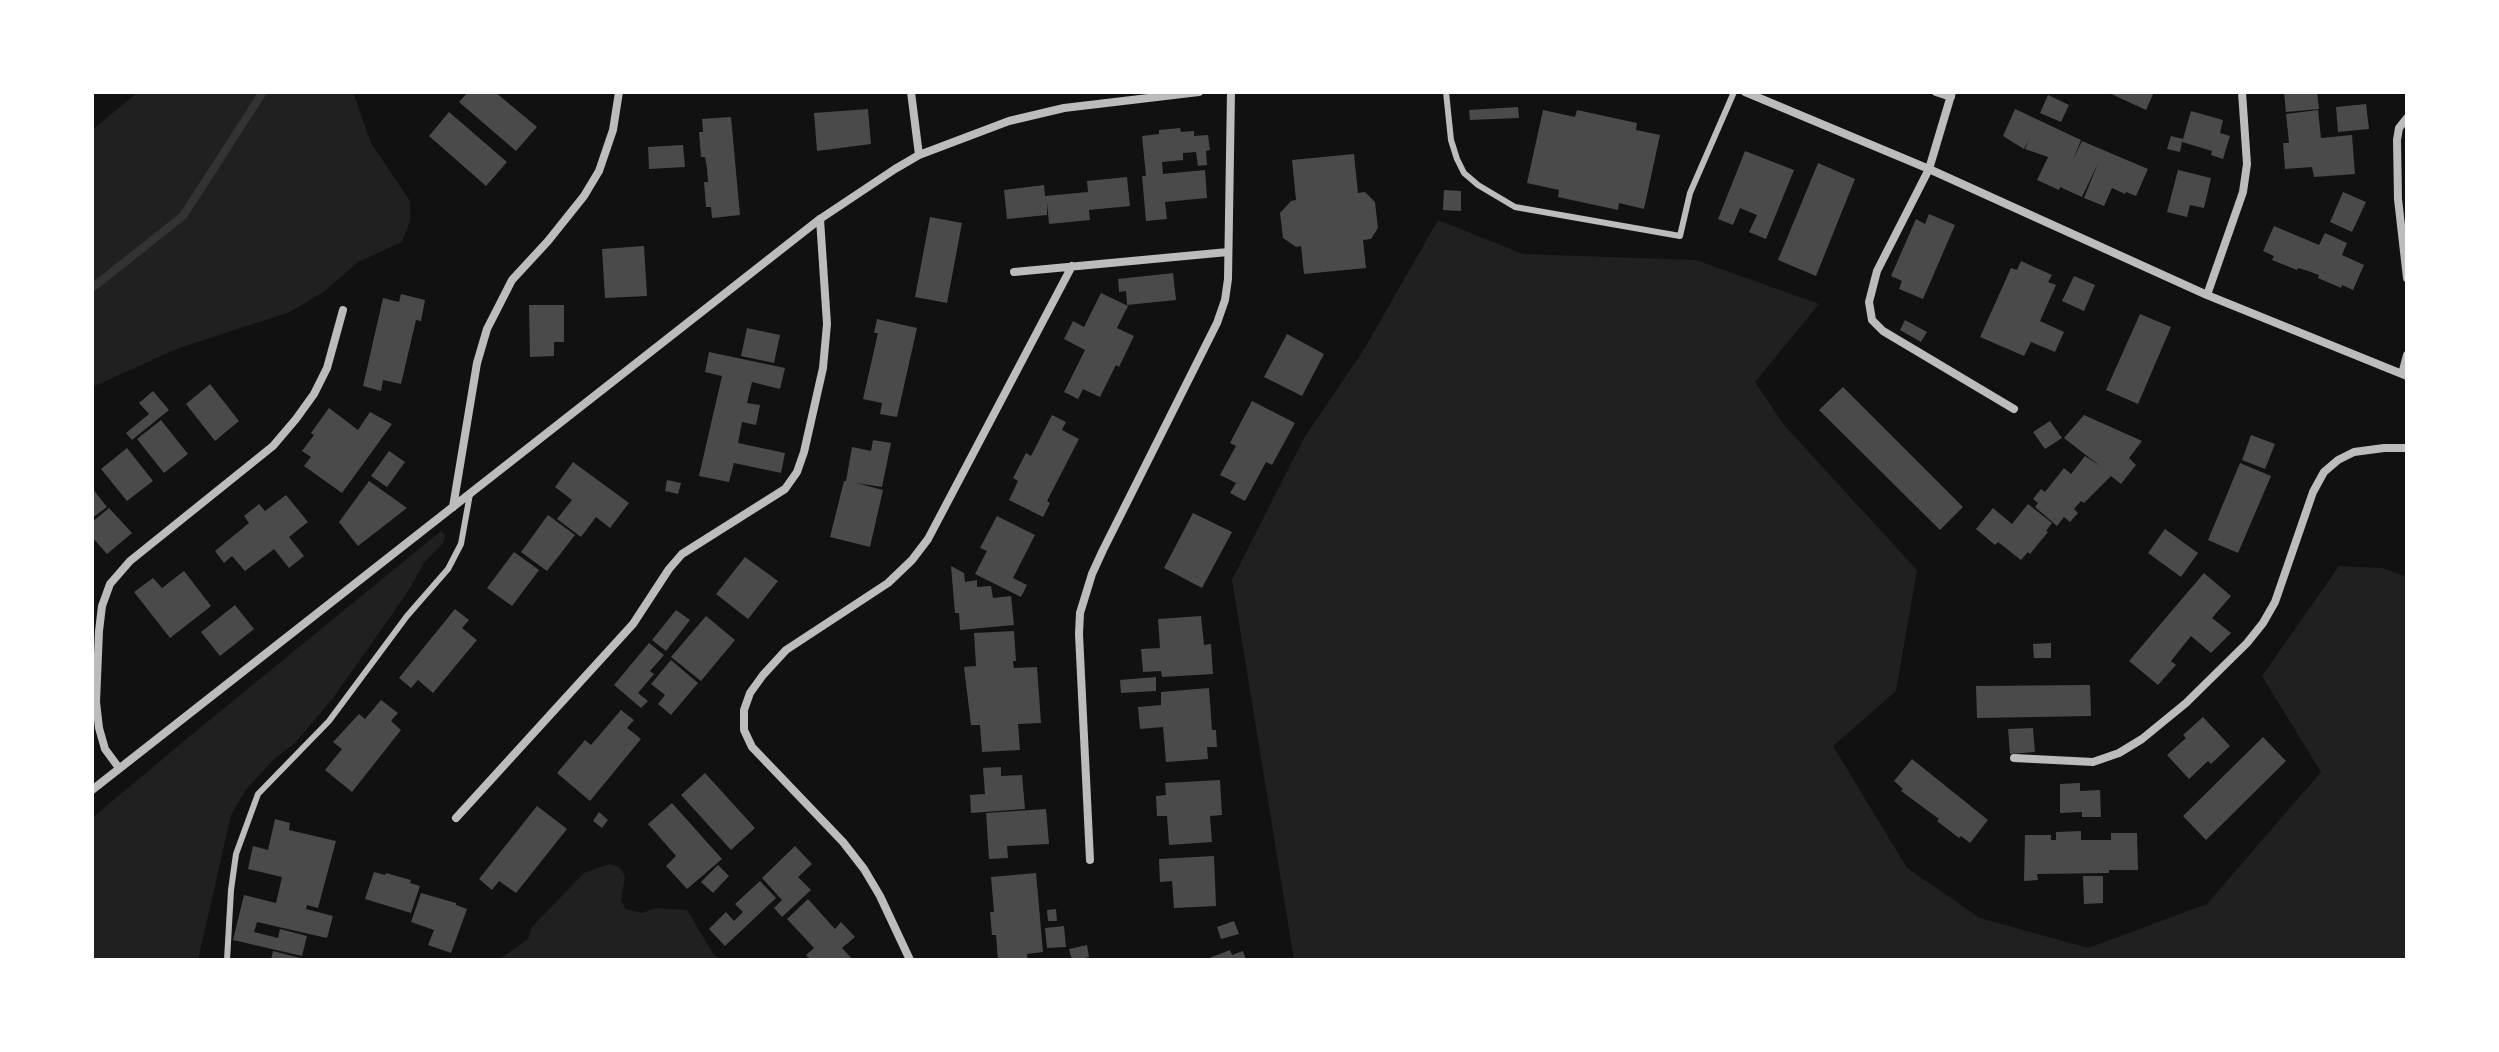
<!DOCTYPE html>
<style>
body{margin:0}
#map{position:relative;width:2499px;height:1052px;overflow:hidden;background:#111;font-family:Ubuntu,sans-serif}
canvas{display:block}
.frame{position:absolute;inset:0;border:94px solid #fff;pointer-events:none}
</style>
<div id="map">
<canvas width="2499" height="1052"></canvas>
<div class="frame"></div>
</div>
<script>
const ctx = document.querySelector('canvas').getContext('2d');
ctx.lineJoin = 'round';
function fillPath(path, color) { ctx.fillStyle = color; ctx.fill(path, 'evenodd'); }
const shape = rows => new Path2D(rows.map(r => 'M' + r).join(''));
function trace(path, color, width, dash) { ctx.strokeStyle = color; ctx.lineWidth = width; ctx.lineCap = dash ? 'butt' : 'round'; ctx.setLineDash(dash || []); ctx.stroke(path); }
fillPath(shape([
 [138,92,353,92,371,143,410,201,410,221,402,242,358,262,325,291,290,312,179,348,92,387,92,130],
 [1438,220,1523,254,1696,260,1819,304,1755,382,1784,425,1917,570,1896,691,1833,746,1907,868,1980,918,2088,948,2207,904,2321,772,2262,676,2339,566,2382,568,2407,577,2407,960,1294,960,1232,580,1304,438,1363,351],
 [441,531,445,536,443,543,424,563,407,593,333,698,295,743,273,760,245,791,231,815,198,960,92,960,92,818,190,736],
 [609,864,619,867,625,876,621,901,626,909,642,913,656,908,687,910,714,955,721,960,498,960,528,939,532,927,584,873]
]), '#202020');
trace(shape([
 [92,288,183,216,263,92]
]), '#333', 8);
fillPath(shape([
 [468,92,495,92,537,127,516,151,459,102],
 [2107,92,2154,92,2146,110],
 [2284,92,2317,92,2319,109,2286,112],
 [2048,95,2069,105,2061,122,2040,113],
 [2366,104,2369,129,2338,132,2336,107],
 [1518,107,1519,118,1470,120,1469,110],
 [868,109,871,144,817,151,814,113],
 [2015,109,2081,140,2073,160,2082,141,2148,169,2136,196,2126,192,2125,194,2112,188,2104,206,2084,198,2098,163,2082,197,2060,187,2059,190,2037,180,2048,157,2025,149,2029,139,2024,149,2003,136],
 [1543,110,1575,117,1577,110,1637,123,1636,130,1660,135,1644,209,1619,203,1618,210,1558,197,1559,190,1527,183],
 [2318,110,2321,138,2352,135,2355,174,2314,177,2312,167,2285,169,2283,143,2289,143,2286,114],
 [2191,111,2223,120,2220,133,2230,136,2223,159,2211,155,2212,151,2182,142,2180,152,2167,149,2171,136,2183,139],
 [449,112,507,162,486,186,429,136],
 [731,117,740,215,712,218,711,207,706,207,704,182,708,182,707,168,705,157,701,157,699,132,703,132,702,119],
 [1180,128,1181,132,1194,131,1194,136,1208,135,1210,150,1206,151,1207,165,1198,166,1196,152,1183,153,1183,160,1162,162,1163,174,1205,170,1207,198,1165,202,1167,219,1146,221,1142,176,1146,176,1142,136,1159,134,1159,130],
 [683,145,685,167,649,169,648,147],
 [1745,151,1794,170,1766,239,1749,232,1757,215,1740,208,1733,225,1718,219],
 [1354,154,1358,193,1365,192,1375,202,1378,228,1371,239,1363,240,1366,268,1304,274,1301,246,1296,247,1283,238,1280,213,1291,201,1296,200,1292,160],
 [1818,163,1855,179,1816,276,1778,260],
 [2178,170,2211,178,2204,208,2190,205,2187,217,2167,212],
 [1127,177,1130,206,1089,210,1090,220,1049,224,1047,202,1047,215,1007,219,1004,190,1044,185,1045,196,1088,192,1087,181],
 [1444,190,1461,191,1461,211,1443,210],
 [2343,192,2366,202,2352,232,2330,222],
 [1929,214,1955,225,1923,299,1899,289,1902,281,1891,276,1916,219,1925,224],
 [930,217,962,223,947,303,915,297],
 [2274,226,2319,245,2325,233,2347,243,2342,255,2364,265,2353,290,2342,285,2341,288,2318,278,2319,275,2308,271,2298,268,2297,270,2272,260,2274,256,2263,251],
 [644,246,647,296,605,298,602,249],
 [2021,261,2052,275,2048,282,2056,285,2040,321,2064,332,2055,352,2031,342,2024,356,1980,337,2011,268,2017,270],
 [1173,273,1176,300,1127,305,1126,291,1119,292,1118,279],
 [2074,276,2095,285,2084,311,2062,301],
 [1101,293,1128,306,1117,328,1134,336,1119,367,1116,365,1100,397,1083,389,1078,399,1064,392,1085,350,1064,339,1073,321,1084,327],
 [401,294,425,300,421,321,416,320,401,384,383,380,381,391,363,386,383,298,399,302],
 [529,305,564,305,564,342,554,342,554,356,530,357],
 [2140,314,2171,327,2138,404,2106,390],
 [877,319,917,328,897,417,880,414,882,403,863,399,878,333,874,333],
 [1905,320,1927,332,1921,342,1900,330],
 [747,328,780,335,774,363,741,356],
 [1287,334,1324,354,1302,396,1264,377],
 [709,352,785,368,780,389,752,382,747,403,760,405,756,425,742,422,738,443,785,453,781,473,734,463,729,482,699,476,722,376,705,372],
 [210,384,239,421,215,441,186,404],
 [1843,387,1963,507,1940,530,1819,410],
 [153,391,169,410,132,440,126,433,149,414,139,403],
 [1252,401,1295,423,1272,465,1266,462,1245,501,1230,493,1236,483,1220,475,1236,446,1230,443],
 [329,408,358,430,370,412,392,424,342,493,304,466,311,457,302,451,314,435,311,433],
 [1052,415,1066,422,1062,430,1079,439,1047,501,1050,503,1043,517,1009,500,1018,481,1013,478,1026,453,1031,456],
 [2084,415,2142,441,2129,458,2136,465,2121,484,2111,476,2084,503,2081,501,2074,509,2078,513,2070,522,2064,517,2057,526,2035,507,2038,503,2033,499,2041,489,2045,492,2064,468,2071,474,2085,456,2100,466,2064,438],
 [161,420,188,454,164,473,137,439],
 [2050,421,2062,438,2045,449,2033,432],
 [2251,435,2275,444,2265,469,2242,460],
 [873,440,891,443,882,487,856,483,883,490,870,547,830,537,844,481,846,481,852,447,871,451],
 [127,448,153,481,127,501,101,469],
 [389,451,405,462,387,487,371,476],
 [573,462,629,503,610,528,596,517,581,537,557,519,572,500,555,487],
 [2240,463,2271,476,2238,553,2208,540],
 [667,480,681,483,678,494,665,491],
 [369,481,407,508,358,546,339,522],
 [92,488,107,507,92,518],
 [286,495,308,522,289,537,304,556,289,568,274,549,245,571,232,556,224,563,215,551,249,523,244,516,259,504,265,511],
 [2028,504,2052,523,2046,531,2048,532,2030,554,2028,552,2021,560,1998,542,1995,545,1976,529,1993,508,2012,524],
 [109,508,132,533,107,554,92,537,92,522],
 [1193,513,1232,532,1202,588,1164,568],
 [548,515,575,535,547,571,521,552],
 [997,516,1035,535,1013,578,1027,585,1021,597,975,574,987,551,980,548],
 [2165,529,2198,553,2181,577,2148,553],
 [514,552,539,570,512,606,487,588],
 [745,557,778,581,748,619,716,594],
 [951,566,964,573,965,582,977,580,977,587,991,586,993,598,1011,596,1014,625,960,630,959,613,955,613],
 [184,571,211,606,170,638,134,592,153,578,162,588],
 [2204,573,2231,596,2212,618,2231,633,2211,653,2191,636,2171,661,2176,665,2158,685,2129,661],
 [235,605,254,629,220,656,201,632],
 [455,609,469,620,462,628,477,640,433,693,418,680,411,688,399,678],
 [676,610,690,620,666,651,652,640],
 [706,616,735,640,701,681,671,657],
 [1201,616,1204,645,1211,644,1213,674,1162,677,1161,671,1143,672,1141,649,1160,648,1158,619],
 [1014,631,1016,661,1013,661,1014,668,1037,667,1041,723,1018,724,1020,750,982,752,980,725,971,725,964,667,976,666,974,633],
 [649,643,664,655,650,671,654,674,638,693,648,701,641,708,614,685],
 [2051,643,2051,658,2034,658,2033,644],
 [671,660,698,683,671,715,658,704,665,695,651,684],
 [1156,677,1156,691,1121,693,1120,680],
 [2090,685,2091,716,1977,718,1976,686],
 [1209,688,1212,730,1216,730,1217,747,1207,747,1208,759,1166,762,1163,727,1140,729,1138,707,1161,705,1161,692],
 [381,700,398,713,391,721,401,730,352,792,325,770,342,749,333,742,359,714,365,719],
 [621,710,634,720,627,728,641,739,590,801,557,773,585,740,591,745],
 [2203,717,2230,746,2211,764,2208,761,2189,779,2167,755,2186,738,2183,735],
 [2033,728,2035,752,2010,754,2008,729],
 [2263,737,2286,761,2206,840,2183,816],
 [1912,759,1988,820,1970,843,1961,836,1959,838,1937,821,1939,819,1901,791,1903,789,1894,781],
 [1001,767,1001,776,1022,775,1025,809,971,813,970,795,985,794,983,768],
 [705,773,755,828,731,850,681,795],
 [1220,780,1222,815,1210,816,1212,842,1169,845,1167,816,1157,816,1156,796,1166,795,1165,783],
 [2080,783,2080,791,2100,790,2101,817,2082,817,2082,812,2060,813,2060,784],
 [672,803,722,859,687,889,666,866,676,856,648,824],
 [537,806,567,829,516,893,499,881,492,890,479,879],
 [1046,809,1049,844,1007,846,1008,858,989,859,986,813],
 [599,812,608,820,602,828,593,821],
 [275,819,290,823,289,830,336,841,318,908,307,905,306,909,333,916,327,938,257,922,254,932,278,938,280,929,307,936,302,956,233,940,244,895,276,903,282,877,248,869,253,846,268,850],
 [2081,831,2081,840,2111,840,2111,833,2137,833,2138,870,2109,870,2109,873,2037,874,2038,880,2024,881,2025,835,2051,835,2051,840,2056,840,2056,832],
 [795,846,812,864,798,877,811,890,782,917,774,908,782,900,762,878],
 [1214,856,1216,906,1174,908,1172,881,1160,882,1159,859],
 [718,865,729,876,713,893,701,882],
 [374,872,385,875,386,873,411,880,410,883,420,886,411,913,365,899],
 [1036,873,1043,952,1027,954,1028,960,998,960,996,935,992,935,990,912,994,912,991,877],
 [2083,876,2103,876,2103,903,2084,904],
 [760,881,776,898,725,946,709,929,726,912,734,921,743,912,735,904],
 [421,893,456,903,456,905,467,909,451,953,428,945,434,930,411,922],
 [808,899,835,929,841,922,855,937,842,948,853,960,811,960,806,955,814,948,787,919],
 [1056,909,1057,921,1048,921,1047,910],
 [1234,921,1239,934,1221,939,1217,927],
 [1064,926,1066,947,1047,948,1045,928],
 [1087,945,1089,957,1072,960,1069,949],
 [1230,950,1232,955,1243,951,1246,960,1204,960],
 [273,951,304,959,304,960,271,960]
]), '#4a4a4a');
trace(shape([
 [1446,92,1451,140,1457,159,1464,173,1478,185,1515,207,1680,236,1690,193,1734,92],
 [227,960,231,890,236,854,258,794,329,721,407,616,448,569,461,544,470,494]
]), '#bcbcbc', 6);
trace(shape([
 [911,92,919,155],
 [1745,92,1929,169,2207,295,2407,376],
 [1936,92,1951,97],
 [1952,92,1929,169,1877,271,1869,302,1872,320,1883,331,2014,409],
 [2407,118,2399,128,2397,140,2398,199,2407,278],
 [1014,272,1228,252],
 [2207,295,2243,192,2247,164,2242,92],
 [2402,374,2407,355],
 [453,507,477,363,487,329,512,280,548,241,584,196,599,171,613,130,619,92],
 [2014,758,2093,762,2119,753,2142,739,2186,703,2247,643,2263,623,2275,602,2313,492,2324,472,2338,460,2354,452,2384,448,2407,448],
 [119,768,105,749,99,728,96,702,99,631,102,606,110,584,130,561,273,446,296,419,314,394,327,368,343,310],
 [92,790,820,219,895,169,919,155,1009,121,1064,108,1199,92],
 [456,818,633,624,669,569,682,554,785,489,797,472,804,452,823,368,827,324,820,219],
 [1090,860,1079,634,1080,613,1092,574,1103,550,1217,323,1225,300,1228,279,1231,92],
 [910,960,880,896,864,869,843,842,752,747,744,730,744,710,750,693,763,675,786,650,888,583,912,560,928,539,1072,266]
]), '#bcbcbc', 8);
</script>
